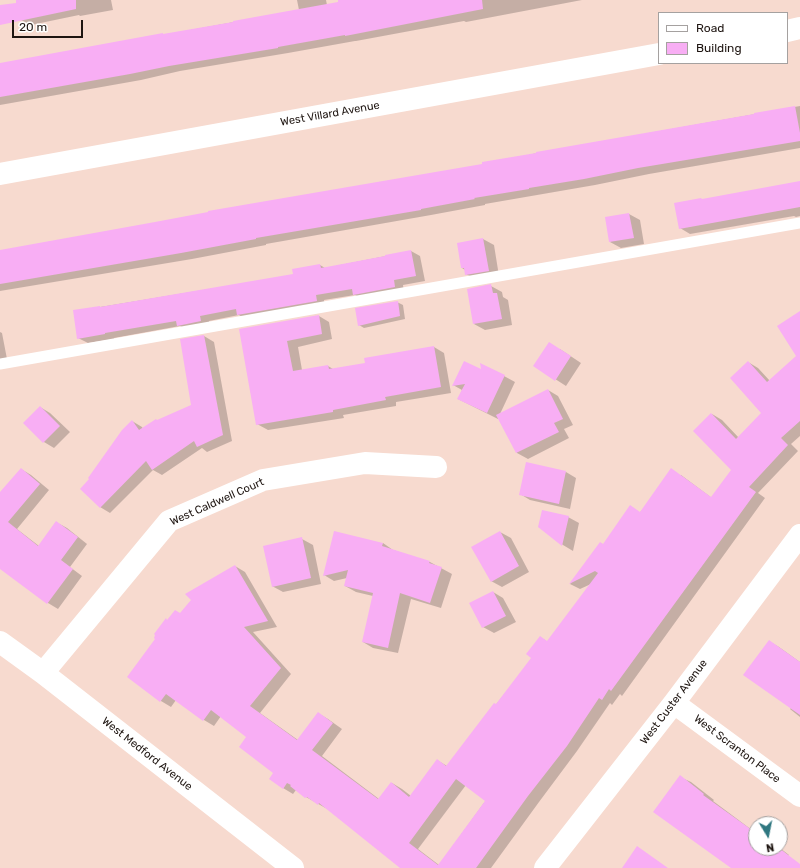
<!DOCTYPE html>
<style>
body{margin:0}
#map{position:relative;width:800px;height:868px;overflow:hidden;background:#f7dacf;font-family:Rubik,sans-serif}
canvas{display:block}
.legend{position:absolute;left:658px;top:12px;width:130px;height:52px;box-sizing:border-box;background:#fff;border:1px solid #a5a1a0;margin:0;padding:5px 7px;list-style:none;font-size:12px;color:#1e1511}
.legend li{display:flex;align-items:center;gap:8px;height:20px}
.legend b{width:20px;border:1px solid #a5a1a0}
.north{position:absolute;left:748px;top:816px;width:40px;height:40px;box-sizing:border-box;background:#fff;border:1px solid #a5a1a0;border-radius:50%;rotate:170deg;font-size:11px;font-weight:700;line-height:16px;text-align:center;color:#1e1511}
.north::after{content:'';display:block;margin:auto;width:14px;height:18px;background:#2f7780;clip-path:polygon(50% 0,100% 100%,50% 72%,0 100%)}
.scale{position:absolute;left:12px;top:20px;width:71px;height:18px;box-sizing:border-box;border:2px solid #1e1511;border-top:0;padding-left:5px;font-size:12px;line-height:14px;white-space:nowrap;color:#1e1511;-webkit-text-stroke:3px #fff;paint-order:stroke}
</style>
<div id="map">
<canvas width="800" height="868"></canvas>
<ul class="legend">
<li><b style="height:5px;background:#fff"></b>Road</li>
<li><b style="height:11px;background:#f8aef4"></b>Building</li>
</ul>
<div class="north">N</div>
<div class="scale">20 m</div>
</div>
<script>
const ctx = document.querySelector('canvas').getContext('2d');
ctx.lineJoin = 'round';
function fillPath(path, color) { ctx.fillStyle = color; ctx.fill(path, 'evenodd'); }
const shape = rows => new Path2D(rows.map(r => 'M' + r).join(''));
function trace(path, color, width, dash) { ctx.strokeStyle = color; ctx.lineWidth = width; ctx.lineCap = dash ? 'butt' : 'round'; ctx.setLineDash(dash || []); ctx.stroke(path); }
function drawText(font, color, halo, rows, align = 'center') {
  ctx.font = font + ' Rubik,sans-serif'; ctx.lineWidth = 3.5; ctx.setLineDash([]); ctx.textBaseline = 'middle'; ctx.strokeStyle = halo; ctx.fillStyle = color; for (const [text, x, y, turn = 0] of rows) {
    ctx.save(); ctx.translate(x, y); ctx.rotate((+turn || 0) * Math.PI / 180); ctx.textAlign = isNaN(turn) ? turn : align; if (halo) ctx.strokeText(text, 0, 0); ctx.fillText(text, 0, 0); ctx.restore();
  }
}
fillPath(shape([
 [17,0,111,0,113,10,80,16,79,15,31,25,21,20],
 [297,0,326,0,327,5,350,0,582,0,466,22,464,21,356,41,355,41,288,53,180,71,141,80,0,105,0,65,299,10],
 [800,106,800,148,649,174,595,185,485,204,485,205,431,215,266,244,266,245,192,259,0,291,0,251,484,165,537,153],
 [800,182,800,216,796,217,794,216,690,234,680,228],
 [629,214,640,220,644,244,621,248,610,242],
 [483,239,494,245,499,276,477,280,466,274,465,270,462,268],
 [411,251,420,256,425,281,403,285,404,292,363,299,355,295,324,300,325,306,247,320,239,315,209,321,210,326,187,330,180,326,114,338,114,339,88,343,78,338,100,307,294,275,320,265,325,268],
 [491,286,502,292,503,297,508,300,512,325,485,330,474,324],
 [397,302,403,305,405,319,364,328,359,325],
 [800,312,800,436,791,444,798,451,758,493,765,498,622,696,620,694,612,705,610,703,577,751,539,802,491,868,402,868,329,810,306,797,296,790,293,794,283,788,275,772,247,737,221,716,214,726,204,720,176,700,171,707,161,701,157,639,168,621,180,614,235,566,245,572,277,627,253,632,291,674,260,713,298,740,318,713,328,719,342,729,322,756,379,799,392,783,402,789,411,796,437,760,447,766,533,658,540,637,548,642,591,584,580,589,570,584,601,543,604,545,681,475,712,498,732,470,712,414,722,420,739,438,762,413,748,362,758,368,770,381,797,356],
 [466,785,486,800,439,865,418,849],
 [319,316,329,322,332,339,298,347,302,370,328,366,333,369,366,364,434,347,444,353,451,393,396,402,396,406,343,415,344,418,268,430,257,424,240,330],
 [0,332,2,333,7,359,0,359],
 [204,336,214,342,232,441,207,452,202,448,162,475,153,470,110,513,100,507,91,479,132,421,142,427,143,429,158,421,192,406],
 [560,349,581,363,566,386,535,366],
 [482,371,504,376,515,382,500,414,548,390,558,396,573,425,564,429,569,438,528,459,517,453,498,417,498,419,458,399,462,390,453,385],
 [40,407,50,413,70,432,54,448,44,442,24,423],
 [21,469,31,475,49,490,17,529,39,546,56,522,67,528,87,544,70,567,82,576,58,609,48,603,0,568,0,494],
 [566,472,576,478,570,509,530,500,520,494],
 [568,517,579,523,573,551,563,545,539,527],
 [500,532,511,538,529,572,502,587,491,581],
 [302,539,313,545,321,584,283,592,272,586],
 [383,543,393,550,430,562,452,574,441,608,411,599,398,653,373,648,363,642,373,596,356,592,345,586,347,578,334,581,324,575],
 [493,592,503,598,516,622,494,633,483,627],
 [769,641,779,647,800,662,800,717,790,709,791,708],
 [680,777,691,782,714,800,713,801,756,833,756,848,780,848,789,855,778,868,733,868]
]), '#0003');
fillPath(shape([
 [16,0,76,0,76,9,0,25,0,5,16,3],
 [338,0,482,0,483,9,345,36,345,35,278,47,278,48,169,66,130,74,0,97,0,63,163,33,163,34,233,22,233,21,338,2],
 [795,106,800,133,800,141,638,168,584,179,529,188,529,189,474,198,475,199,421,209,421,210,256,238,256,239,181,253,0,284,0,250,155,222,208,212,208,211,482,164,482,162,536,153,536,152,754,114,754,113],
 [800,181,800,207,679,229,674,203,701,198,702,199],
 [629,213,634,238,609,242,605,217],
 [483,238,489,271,465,275,464,268,461,268,457,243],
 [411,250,416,276,394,280,395,287,353,295,352,289,316,295,317,301,237,315,236,309,200,316,201,321,177,326,176,321,105,333,105,334,77,339,73,310,100,306,100,307,293,274,292,269,320,264,321,268,385,256,385,255],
 [491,284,493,293,497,293,502,319,473,324,467,289],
 [398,301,400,316,358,326,355,308],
 [800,311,800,421,781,438,788,445,749,487,756,492,611,691,609,689,602,700,599,698,567,746,528,796,476,868,400,868,319,803,318,805,307,797,305,798,290,786,291,785,287,783,283,789,269,779,273,773,239,747,246,737,211,710,203,721,166,694,160,702,127,677,155,639,154,638,155,635,154,634,166,618,167,620,175,610,180,613,191,600,185,594,235,565,268,621,244,627,281,668,250,706,297,740,318,712,333,723,312,750,378,799,391,782,409,797,437,759,446,766,494,703,496,704,531,658,526,654,540,636,547,641,598,573,595,571,569,584,600,542,603,544,630,505,640,512,671,468,711,497,731,470,693,431,711,413,736,439,761,413,730,378,748,361,767,382,796,356,777,326],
 [456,779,485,801,438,865,409,843],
 [319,315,322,334,287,341,293,371,328,365,329,369,365,363,364,358,434,346,441,387,385,397,386,400,333,410,333,412,256,425,239,329],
 [204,335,223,435,197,447,194,441,152,470,146,461,100,508,80,489,89,479,88,478,122,430,132,420,139,430,156,419,157,420,191,405,180,339],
 [549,342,571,356,555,381,533,366],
 [464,361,481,369,480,363,505,375,487,413,457,399,465,384,452,386],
 [548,389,563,419,554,423,559,432,516,453,496,415],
 [40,406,60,426,43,443,23,423],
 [526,462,566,471,559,504,519,495],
 [21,468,40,484,8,522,38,546,56,521,78,537,61,560,73,569,47,604,0,569,0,492],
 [542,510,569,516,562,546,538,527],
 [334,531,383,543,382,546,430,561,429,563,442,567,430,603,400,593,388,648,362,642,373,593,344,586,348,570,323,576],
 [500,531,519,566,491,582,471,547],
 [302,537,311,578,272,587,263,546],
 [493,591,506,616,482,628,469,603],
 [769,640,800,662,800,715,743,675],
 [680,775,704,794,703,795,756,833,756,848,779,848,800,864,800,868,731,868,653,812],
 [637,846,668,868,622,868]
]), '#f8aef4');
trace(shape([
 [0,364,800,223]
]), '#fff', 11);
trace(shape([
 [0,642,43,673,293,868],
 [43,673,169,521,263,480,365,463,436,467],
 [674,703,800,796],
 [545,868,674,703,800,535]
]), '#fff', 22);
trace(shape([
 [787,31,800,28],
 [0,174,659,54]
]), '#fff', 22);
drawText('11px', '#1e1511', '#fff', [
 ["West Villard Avenue",330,114,-10],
 ["West Caldwell Court",217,502,-24],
 ["West Custer Avenue",674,702,-53],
 ["West Scranton Place",737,749,37],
 ["West Medford Avenue",147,754,38]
]);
</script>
